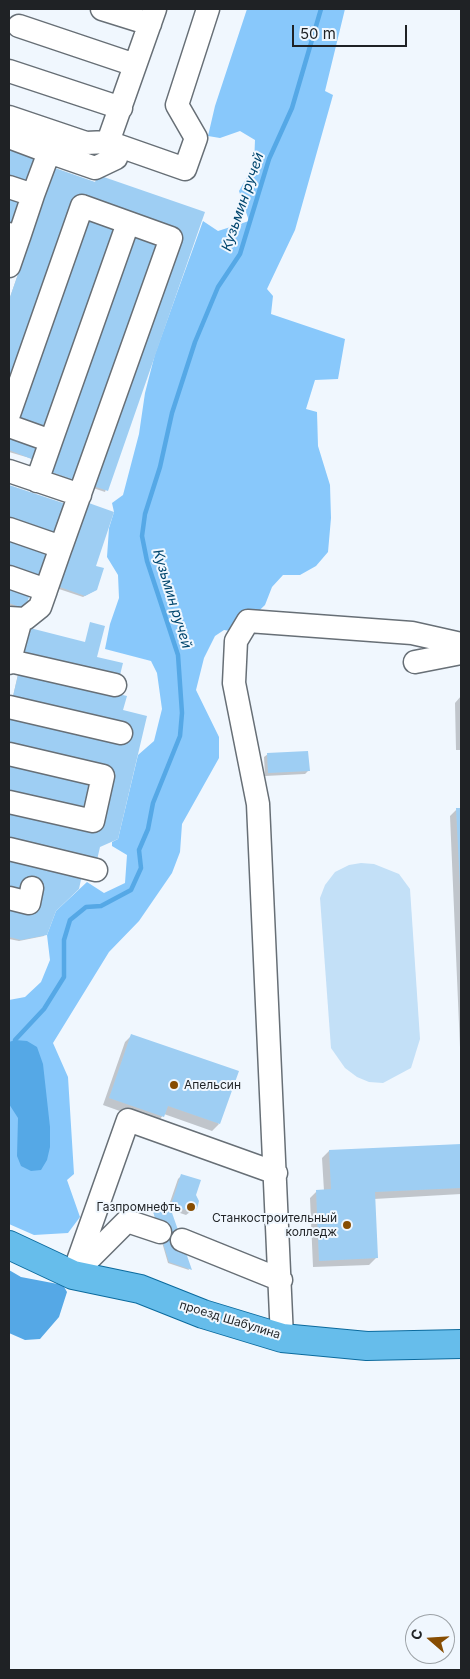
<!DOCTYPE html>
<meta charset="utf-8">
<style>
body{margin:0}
#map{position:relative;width:470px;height:1679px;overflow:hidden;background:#f0f7fe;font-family:Inter,sans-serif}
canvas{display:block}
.frame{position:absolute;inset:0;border:10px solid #1f2225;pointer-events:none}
.north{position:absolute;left:405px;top:1614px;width:50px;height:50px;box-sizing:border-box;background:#f0f7fe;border:1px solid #9ca2a7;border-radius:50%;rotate:289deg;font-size:14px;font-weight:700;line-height:20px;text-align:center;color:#1f2225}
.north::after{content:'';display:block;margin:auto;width:18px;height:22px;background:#874d02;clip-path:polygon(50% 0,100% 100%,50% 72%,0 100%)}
.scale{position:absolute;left:292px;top:25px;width:115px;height:22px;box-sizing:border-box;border:2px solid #1f2225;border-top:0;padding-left:6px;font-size:15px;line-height:18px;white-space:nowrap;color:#1f2225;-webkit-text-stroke:4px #f0f7fe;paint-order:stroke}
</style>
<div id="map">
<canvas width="470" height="1679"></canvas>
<div class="frame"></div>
<div class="north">С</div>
<div class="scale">50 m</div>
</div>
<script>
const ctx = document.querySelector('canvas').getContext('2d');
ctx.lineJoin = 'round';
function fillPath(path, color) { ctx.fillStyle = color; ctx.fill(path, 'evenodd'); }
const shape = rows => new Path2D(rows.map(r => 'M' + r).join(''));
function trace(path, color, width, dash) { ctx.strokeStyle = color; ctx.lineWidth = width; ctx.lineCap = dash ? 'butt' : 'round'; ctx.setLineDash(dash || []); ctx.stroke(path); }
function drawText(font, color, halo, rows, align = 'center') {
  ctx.font = font + ' Inter,sans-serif'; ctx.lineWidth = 4; ctx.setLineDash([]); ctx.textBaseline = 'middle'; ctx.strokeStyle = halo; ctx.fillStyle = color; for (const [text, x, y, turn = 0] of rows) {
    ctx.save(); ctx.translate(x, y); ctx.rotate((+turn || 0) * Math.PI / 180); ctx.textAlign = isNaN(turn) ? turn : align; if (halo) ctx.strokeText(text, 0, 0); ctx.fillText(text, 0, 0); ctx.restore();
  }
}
fillPath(shape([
 [361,863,374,864,399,874,410,889,420,1039,411,1068,383,1083,369,1082,357,1077,345,1068,331,1048,320,898,325,885,335,872,349,865]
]), '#c3e0f7');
fillPath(shape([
 [247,9,345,9,325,91,333,95,295,230,267,289,273,296,271,314,345,339,338,379,315,380,306,409,317,412,318,446,330,485,331,518,328,552,316,566,300,575,283,575,272,587,265,605,237,632,224,630,215,636,204,658,196,690,219,737,219,758,182,824,180,852,172,873,139,921,109,952,53,1043,68,1077,74,1174,67,1180,80,1217,68,1233,34,1235,9,1224,9,1000,25,997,41,982,50,960,47,935,56,911,87,882,104,893,125,883,127,855,112,846,112,842,118,839,138,755,154,741,162,709,157,673,151,661,105,649,110,624,119,598,118,575,107,557,109,528,114,512,112,503,123,495,139,434,145,393,155,354,203,221,218,231,249,221,239,191,254,165,255,140,240,131,220,138,208,136,215,106]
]), '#88c8fb');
fillPath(shape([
 [15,1040,27,1041,37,1047,43,1064,50,1127,50,1147,47,1160,41,1170,31,1171,21,1166,17,1156,18,1118,9,1104,9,1042],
 [9,1270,21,1277,63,1285,67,1292,59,1317,40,1339,25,1340,9,1333]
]), '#55a8e6');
fillPath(shape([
 [54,171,204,213,105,492,90,487,9,387,9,300],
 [132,236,75,482,50,473],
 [9,436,33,459,9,452],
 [95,566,94,591,83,597,56,588],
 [9,588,22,610,9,605],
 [18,674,122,711,115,840,98,847,9,841,9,809,96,830,9,749,9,714],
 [461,696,461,750,456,750,455,703],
 [268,754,308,771,305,774,265,776,264,757],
 [457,809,461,809,461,1071,450,816],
 [9,858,80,876,55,910,44,936,19,941,9,939,9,909,34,915,42,884,9,891],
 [132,1035,219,1124,212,1131,164,1114,156,1124,103,1105,125,1042],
 [461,1145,461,1194,374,1199,376,1258,369,1265,313,1267,310,1198,317,1191,324,1191,322,1158,329,1151],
 [182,1175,195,1195,194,1209,186,1215,177,1212,175,1208,169,1205,178,1179],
 [151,1204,170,1211,189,1270,168,1263]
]), '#0003');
trace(shape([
 [15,1040,44,1009,64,977,64,940,70,920,86,907,101,906,131,890,141,868,139,850,148,829,153,803,180,736,182,713,178,655,147,561,142,536,145,514,160,467,172,413,195,342,218,287,240,254,269,159,292,108,321,9]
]), '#55a8e6', 4.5);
fillPath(shape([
 [9,145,37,155,27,184,9,178],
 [55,168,95,182,98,175,205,212,108,491,90,485,179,232,77,196,9,390,9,300],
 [9,196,22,200,13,226,9,225],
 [89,216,118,226,44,429,16,418],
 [133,233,160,243,77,481,51,472],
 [9,435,39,445,34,460,9,450],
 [9,485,66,504,54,539,9,523],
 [86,502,114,512,96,566,104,568,97,590,85,596,57,586],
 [9,539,48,552,38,579,9,569],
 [9,586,30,594,25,609,9,603],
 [90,622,105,626,97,657,123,663,119,679,23,655,30,628,85,642],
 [19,671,127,696,123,710,147,716,118,839,100,847,97,860,9,840,9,808,97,828,110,771,9,748,9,713],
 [308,751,310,771,268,773,267,753],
 [9,762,94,782,87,812,9,793],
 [456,808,461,808,461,886,460,886],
 [9,857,82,875,79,889,56,911,47,935,21,940,9,937,9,908,35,914,42,883,29,879,25,893,9,889],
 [131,1034,239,1071,220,1124,168,1106,164,1117,109,1098],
 [461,1144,461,1188,375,1192,378,1258,319,1261,316,1190,331,1189,329,1150],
 [181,1174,201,1180,196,1195,199,1201,197,1209,192,1212,180,1208,178,1204,172,1202],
 [150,1202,171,1210,192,1270,169,1262]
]), '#9ecef3');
const minor = shape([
 [102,9,150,24],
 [155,9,108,142,185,169,196,138,177,105,208,9],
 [19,26,135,65],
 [9,71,121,108],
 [9,117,86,143,108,142],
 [9,137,49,152],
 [9,187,33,195,19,237],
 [33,195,49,152,95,168,116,158],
 [9,234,19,237,9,266],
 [9,414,82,206,171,238,61,547,9,529],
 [9,426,51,441,128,223],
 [9,471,80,495],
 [37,481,51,441],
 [9,577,46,590,61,547],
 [9,618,25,619,40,607,46,590],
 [10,661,115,685],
 [415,662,461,653],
 [9,663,21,619],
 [9,707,121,733],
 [9,754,103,776,93,821,9,802],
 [9,849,96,870],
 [9,898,29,903,32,888],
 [182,1240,281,1280],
 [77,1271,127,1221,160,1232],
 [73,1275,128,1120,276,1173],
 [282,1338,258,804,234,683,236,641,248,621,412,633,461,644]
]);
const major = shape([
 [9,1245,73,1275,140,1289,203,1314,282,1338,367,1346,461,1344]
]);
trace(minor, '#676f76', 25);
trace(major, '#0b6a9d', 30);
trace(minor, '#fff', 22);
trace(major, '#66bdeb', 28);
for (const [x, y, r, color] of [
 [174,1085,5,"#874d02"],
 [191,1207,5,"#874d02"],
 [347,1225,5,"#874d02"]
]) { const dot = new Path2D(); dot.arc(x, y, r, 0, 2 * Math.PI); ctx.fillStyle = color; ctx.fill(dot); trace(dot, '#f0f7fe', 2); }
drawText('12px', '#1f2225', '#f0f7fe', [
 ["Апельсин",184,1085,"left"],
 ["Газпромнефть",181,1207],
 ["Станкостроительный",337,1218],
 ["колледж",337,1232]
], 'right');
drawText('12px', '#1f2225', '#f0f7fe', [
 ["проезд Шабулина",230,1320,17]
]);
drawText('italic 14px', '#01466e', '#f0f7fe', [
 ["Кузьмин ручей",243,202,-71],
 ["Кузьмин ручей",172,599,73]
]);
</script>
